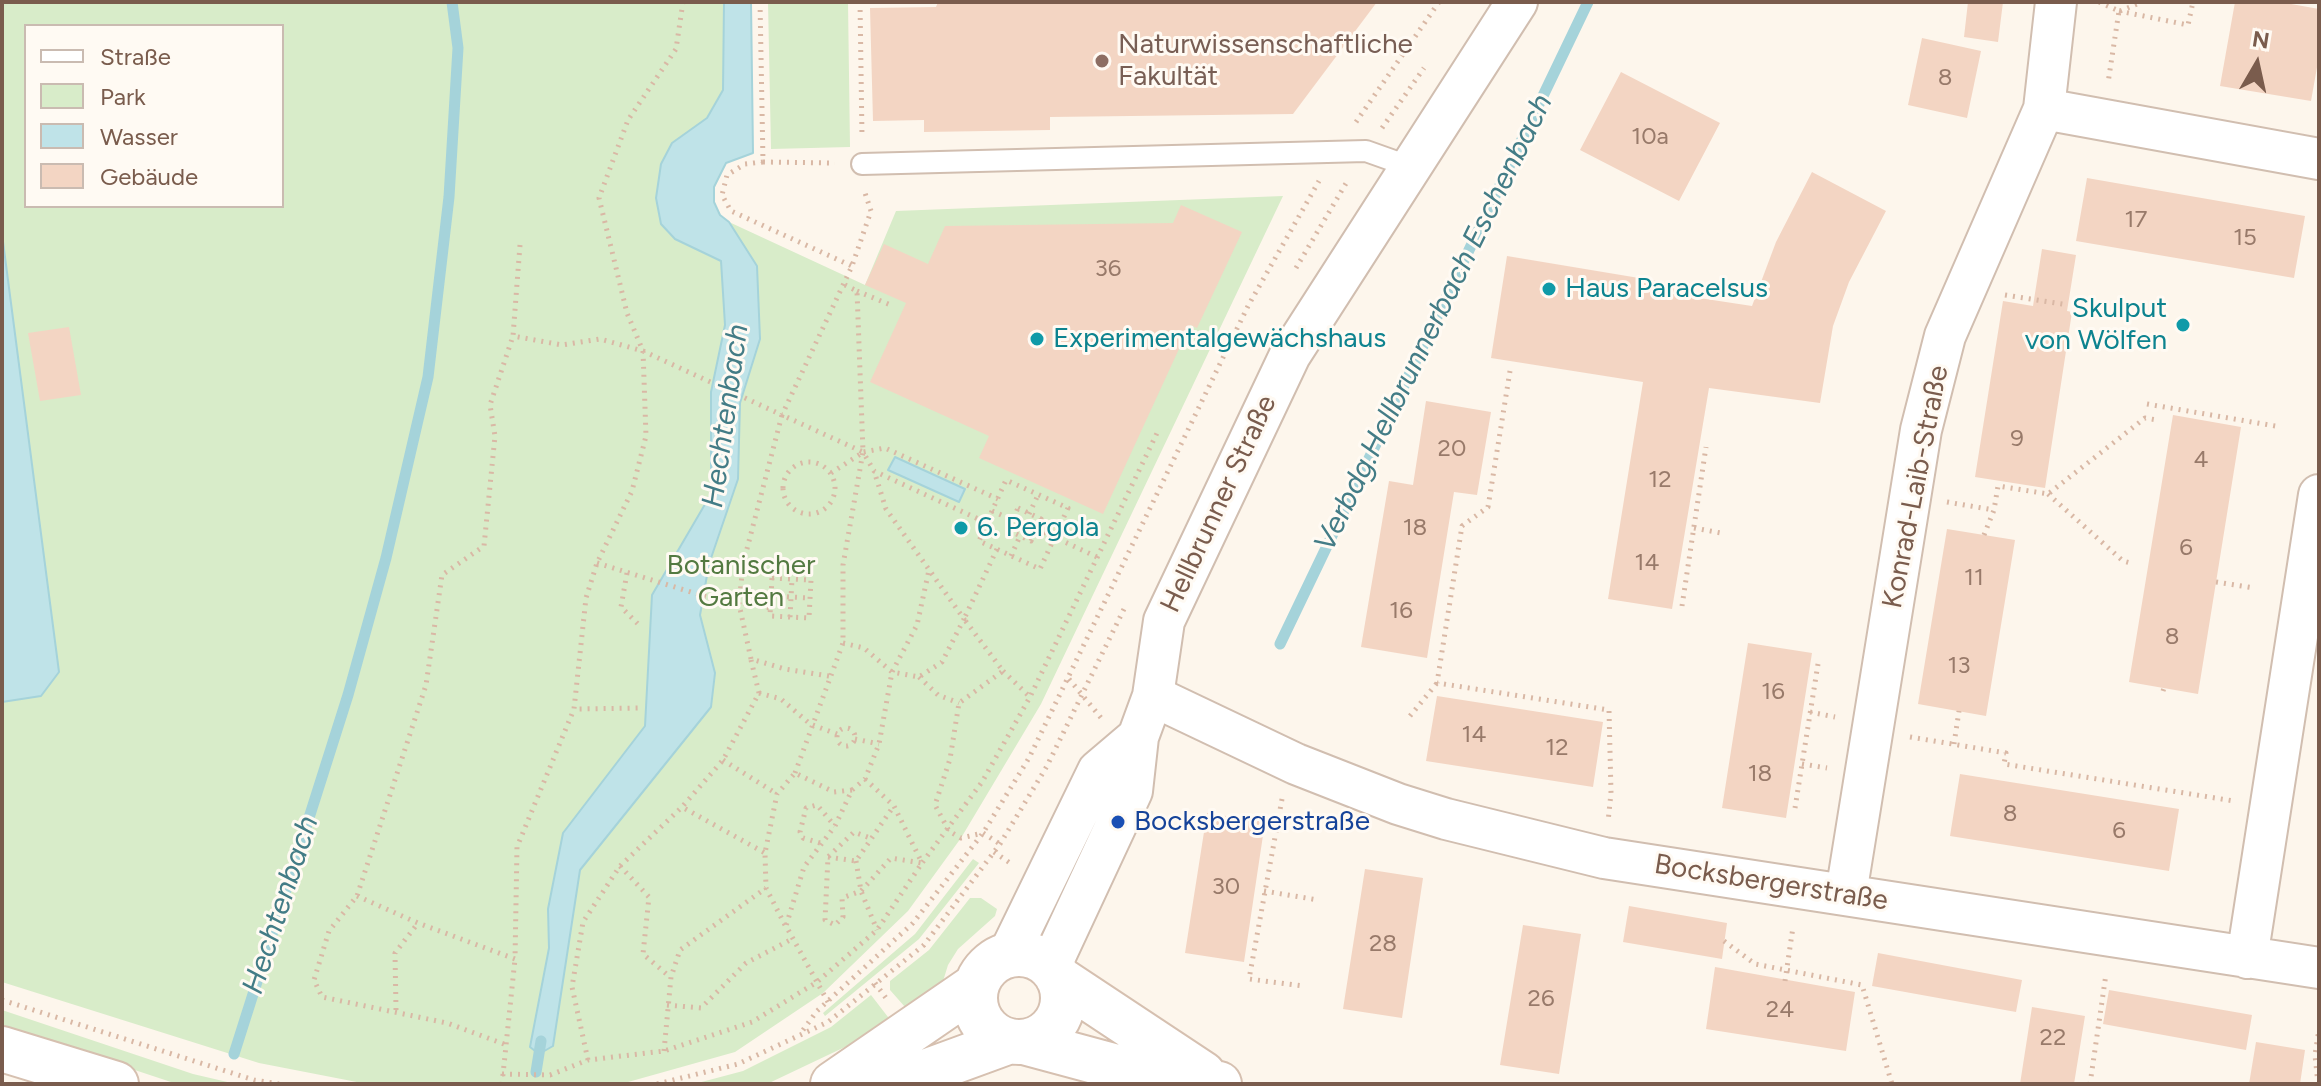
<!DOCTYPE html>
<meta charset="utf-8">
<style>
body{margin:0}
#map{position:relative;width:2321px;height:1086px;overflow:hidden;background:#fdf6ec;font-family:Figtree,sans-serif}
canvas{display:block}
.frame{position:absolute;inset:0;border:4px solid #7a5c4d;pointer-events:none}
.legend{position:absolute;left:24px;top:24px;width:260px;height:184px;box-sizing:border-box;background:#fffaf3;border:2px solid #cabbb1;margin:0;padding:10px 14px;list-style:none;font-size:24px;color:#7a5c4d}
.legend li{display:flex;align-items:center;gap:16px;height:40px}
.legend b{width:40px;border:2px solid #cabbb1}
.north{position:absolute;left:2217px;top:24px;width:80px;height:80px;-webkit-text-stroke:6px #fffaf3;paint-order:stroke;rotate:9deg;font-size:22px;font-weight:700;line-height:32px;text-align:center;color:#7a5c4d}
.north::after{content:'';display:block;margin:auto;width:28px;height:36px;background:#7a5c4d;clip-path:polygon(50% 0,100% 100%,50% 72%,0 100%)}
</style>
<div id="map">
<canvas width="2321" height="1086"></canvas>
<div class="frame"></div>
<ul class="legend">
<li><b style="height:10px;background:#fff"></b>Straße</li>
<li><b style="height:22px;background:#d8ecc9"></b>Park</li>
<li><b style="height:22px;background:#bfe3e8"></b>Wasser</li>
<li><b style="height:22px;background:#f3d5c3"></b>Gebäude</li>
</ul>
<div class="north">N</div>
</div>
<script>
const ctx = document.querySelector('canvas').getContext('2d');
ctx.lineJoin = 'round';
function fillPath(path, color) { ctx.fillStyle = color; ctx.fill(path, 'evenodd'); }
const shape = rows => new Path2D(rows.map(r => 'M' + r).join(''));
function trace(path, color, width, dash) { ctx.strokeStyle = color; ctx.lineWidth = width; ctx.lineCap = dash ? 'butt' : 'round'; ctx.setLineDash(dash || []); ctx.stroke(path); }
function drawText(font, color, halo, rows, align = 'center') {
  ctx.font = font + ' Figtree,sans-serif'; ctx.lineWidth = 6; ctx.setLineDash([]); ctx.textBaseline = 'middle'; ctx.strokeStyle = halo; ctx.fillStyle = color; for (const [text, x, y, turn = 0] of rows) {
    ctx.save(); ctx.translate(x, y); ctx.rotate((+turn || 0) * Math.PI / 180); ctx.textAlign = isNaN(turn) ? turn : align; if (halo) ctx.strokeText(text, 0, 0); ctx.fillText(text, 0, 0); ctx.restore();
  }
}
fillPath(shape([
 [2,2,724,2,723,90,707,118,672,143,704,253,729,222,865,285,896,211,1283,196,1041,704,961,838,908,911,823,993,735,1052,621,1084,367,1084,259,1063,2,982,2,702,41,696,2,234],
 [26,26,282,26,282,206,26,206],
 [768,2,848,2,850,147,771,149],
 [973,859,979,863,919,939,825,1016,823,1013,915,934],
 [970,898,981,898,997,909,995,916,958,949,948,965,940,991,912,1010,905,1007,890,990,890,981,929,950],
 [871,995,888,1017,887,1027,767,1084,694,1084,743,1071,831,1027],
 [2,1010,193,1074,236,1084,177,1084,2,1026]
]), '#d8ecc9');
const water = shape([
 [724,2,751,2,753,153,726,163,714,187,714,202,720,215,729,222,757,266,760,339,740,403,738,479,709,564,700,615,715,673,711,707,580,870,553,1046,539,1054,530,1047,549,948,548,909,563,833,645,726,652,595,711,494,711,392,725,325,721,261,675,239,661,224,656,198,661,164,672,143,707,118,723,90,724,2],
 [2,234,59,672,41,696,2,702,2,234],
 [895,457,965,489,959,502,888,470,895,457]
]);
fillPath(water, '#bfe3e8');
trace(water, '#a5d3da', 2);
trace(shape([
 [1280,644,1588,2],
 [234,1054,348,695,386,558,428,377,449,197,458,48,452,2],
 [536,1072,541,1041]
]), '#a5d3da', 11);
fillPath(shape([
 [938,2,1377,2,1293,114,1050,117,1050,130,924,132,924,120,873,121,870,8,936,7],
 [1968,2,2003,2,1998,42,1964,37],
 [2235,2,2280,2,2319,9,2319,56,2311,101,2220,86],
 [1922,38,1981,51,1967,118,1908,105],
 [1621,72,1720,123,1679,201,1580,150],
 [1812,172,1886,211,1849,282,1833,326,1820,403,1709,388,1672,609,1608,599,1643,382,1491,358,1507,256,1675,284,1673,294,1752,306,1776,242],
 [2087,178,2305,216,2294,278,2076,241],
 [1181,205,1242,232,1197,328,1190,325,1103,514,979,458,989,436,870,382,906,303,865,285,884,244,928,264,945,226,1173,223],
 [2042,249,2076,255,2067,311,2072,312,2045,488,1975,477,2003,301,2033,306],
 [69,327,81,395,40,401,28,333],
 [1426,401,1491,412,1477,495,1454,492,1427,658,1361,647,1389,481,1413,485],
 [2173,415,2241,427,2198,694,2129,682],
 [1947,529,2015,540,1986,716,1918,704],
 [1748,643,1812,653,1786,818,1722,808],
 [1437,696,1603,722,1593,787,1426,761],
 [1960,774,2179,809,2169,871,1950,836],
 [1207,813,1265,822,1244,962,1185,953],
 [1365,869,1423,878,1402,1018,1343,1009],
 [1629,906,1727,923,1722,959,1623,942],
 [1523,925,1581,934,1559,1074,1500,1065],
 [1878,953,2022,980,2016,1012,1872,986],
 [1715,967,1855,992,1846,1051,1706,1029],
 [2109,990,2252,1015,2246,1050,2103,1024],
 [2032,1007,2085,1016,2074,1084,2020,1084],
 [2256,1042,2305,1050,2300,1084,2249,1084]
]), '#f3d5c3');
const lane = shape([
 [862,164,1366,151,1411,167]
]);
const street = shape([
 [2044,109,2319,159],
 [1153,696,1296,764,1398,804,1446,819,1604,858,2319,968],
 [1846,894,1921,430,1945,336,2044,109,2056,2],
 [1008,956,1098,771,1138,737],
 [2247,958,2319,495],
 [1050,967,1132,791,1138,737,1153,696,1164,621,1290,355,1517,2]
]);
const secondary = shape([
 '975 998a44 44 0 1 1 88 0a44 44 0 1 1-88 0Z',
 [1058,978,1203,1074],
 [1024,1042,1113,1066,1219,1084],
 [2,1049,116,1084],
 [833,1084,977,985],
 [875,1084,928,1071,1010,1041]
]);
trace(lane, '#d1beb0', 24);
trace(street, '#d1beb0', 44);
trace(secondary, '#d6c0b0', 48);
trace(shape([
 [683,2,676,49,628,120,599,198,627,313,643,351,782,415,852,266,871,211,865,193],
 [760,2,763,162,835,163],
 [860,2,862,137],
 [2099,2,2119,11,2108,83],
 [2119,11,2188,25,2193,2],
 [2120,11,2142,2],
 [1356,122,1439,2],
 [1382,128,1424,68],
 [763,162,745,164,727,175,722,195,731,211,852,266],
 [520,245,513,336,562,345,600,339,643,351,646,436,632,491,597,563,586,598,574,709,641,708],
 [1296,268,1348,180],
 [857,291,893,306],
 [2005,295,2068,305],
 [1510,371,1488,507,1462,526,1437,683,1609,710,1611,793,1608,822],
 [2147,404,2281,427],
 '783 488a26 26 0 1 1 52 0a26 26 0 1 1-52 0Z',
 [831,473,862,453],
 [2048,494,2123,561,2134,564],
 [1947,502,1994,510],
 [1018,508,1041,519,1031,541,1008,530,1018,508],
 [992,511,1013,520],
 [1029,514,1038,495],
 [987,523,979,541,1040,569,1068,508,1006,480,992,511,987,523,874,471,863,452,885,448,998,499],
 [1694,528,1721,533],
 [1037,529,1097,557],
 [1984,535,1994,510,1998,486,2048,494,2145,418,2157,420],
 [997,549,964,619,1003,671,959,703,950,759,935,805,949,831,961,838,983,833,1000,844],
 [1011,556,1020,536],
 [597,563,707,597,770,608],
 [627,573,621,607,640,626],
 [772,578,811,580,809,618,770,616,772,578],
 [2216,582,2254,588],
 [771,596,810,598],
 [1682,606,1706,447],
 [790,617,792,579],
 [843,643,864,648,892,672,919,677,942,662,964,619,886,509,874,471],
 [751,660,759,693,723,760,682,807,765,853],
 [1003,671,1030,697],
 [829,676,785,669,751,659,739,604,743,564,782,415,863,452],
 [919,677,938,695,959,703],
 [1069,679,1102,719],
 [2163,691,2164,688],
 [759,693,781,699,810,724,837,734],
 [1810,712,1835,717],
 [1410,716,1437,683],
 '837 737a9 9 0 1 1 18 0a9 9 0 1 1-18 0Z',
 [1910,737,2006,753,2004,764,2234,801],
 [855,739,879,744],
 [1954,744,1959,711],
 [723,760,777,794],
 [1802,764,1827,768],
 [795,773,843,643,843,565,863,452,857,291,843,284],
 [865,779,894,806,922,863,982,782,1030,697,1158,431],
 [1282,799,1249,979,1304,986],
 [1795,808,1818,664],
 [820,843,803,838,800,832,806,808,817,805,835,826],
 [994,852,1010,863],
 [828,857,856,861,893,807],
 [856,861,861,891,877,930],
 [620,866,649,897,643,954,670,977],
 [1264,891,1318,900],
 [357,896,418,923,515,959,517,847,574,709],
 [785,925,766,888,765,853,777,794,795,773,834,792,852,790],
 [1724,941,1755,964,1862,985,1892,1084],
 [1785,981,1793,927],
 [875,983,886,998],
 [2,1000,254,1080,279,1084],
 [828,1002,786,926,804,867,835,826,852,790,865,779,879,744,892,672,917,625,929,570],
 [667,1005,701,1008,746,963,792,939],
 [396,1010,395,953,418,923],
 [803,1030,817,1011,913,923,983,833,1029,758,1248,306,1319,181],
 [504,1044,447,1023,322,997,314,980,329,931,357,896,426,685,442,575,484,546,495,436,490,405,513,336],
 [664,1051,671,977,680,950,766,888],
 [588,1060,572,987,583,922,620,866,682,807],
 [502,1074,550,1075,588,1060,664,1051,752,1022,817,982,877,930,922,863,891,858,861,891,842,898,843,917,835,925,825,920,828,857,854,832,873,839],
 [502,1084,515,959],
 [657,1084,738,1064,828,1022,924,945,1000,844,1047,766,1124,609],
 [2090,1084,2106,974],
 [2318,1084,2315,1055,2319,1029]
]), '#d9b8a5', 5, [2, 6]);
trace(lane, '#fff', 20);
trace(street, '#fff', 40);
trace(secondary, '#fff', 44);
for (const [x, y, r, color] of [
 [1102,61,8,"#8d6e63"],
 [1549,289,8,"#0f9aa8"],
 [2183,325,8,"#0f9aa8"],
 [1037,339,8,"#0f9aa8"],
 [961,528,8,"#0f9aa8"],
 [1118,822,8,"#1a4fb4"]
]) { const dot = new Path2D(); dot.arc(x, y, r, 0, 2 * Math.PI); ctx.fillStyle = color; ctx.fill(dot); trace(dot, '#fffaf3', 3); }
drawText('24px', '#987a6a', null, [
 ["8",1945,78],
 ["10a",1650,137],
 ["17",2136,220],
 ["15",2245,238],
 ["36",1108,269],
 ["9",2017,439],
 ["20",1452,449],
 ["4",2201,460],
 ["12",1660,480],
 ["18",1415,528],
 ["6",2186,548],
 ["14",1647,563],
 ["11",1974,578],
 ["16",1401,611],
 ["8",2172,637],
 ["13",1959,666],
 ["16",1773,692],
 ["14",1474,735],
 ["12",1557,748],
 ["18",1760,774],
 ["8",2010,814],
 ["6",2119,831],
 ["30",1226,887],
 ["28",1383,944],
 ["26",1541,999],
 ["24",1780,1010],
 ["22",2053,1038]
]);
drawText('28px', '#785e54', '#fffaf3', [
 ["Naturwissenschaftliche",1118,45],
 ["Fakultät",1118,77]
], 'left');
drawText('28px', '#0d838f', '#fffaf3', [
 ["Haus Paracelsus",1565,289],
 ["Skulput",2167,309,"right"],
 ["von Wölfen",2167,341,"right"],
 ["Experimentalgewächshaus",1053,339],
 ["6. Pergola",977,528]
], 'left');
drawText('28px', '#7a5c4d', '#fffaf3', [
 ["Konrad-Laib-Straße",1916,487,-79],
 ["Hellbrunner Straße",1219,504,-65],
 ["Bocksbergerstraße",1771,883,9]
]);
drawText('28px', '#537a41', '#fffaf3', [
 ["Botanischer",741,566],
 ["Garten",741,598]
]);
drawText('28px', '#164399', '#fffaf3', [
 ["Bocksbergerstraße",1134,822]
], 'left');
drawText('italic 30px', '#437c86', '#fffaf3', [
 ["Verbdg.Hellbrunnerbach Eschenbach",1434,323,-64],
 ["Hechtenbach",726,416,-82],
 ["Hechtenbach",281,905,-72]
]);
</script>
